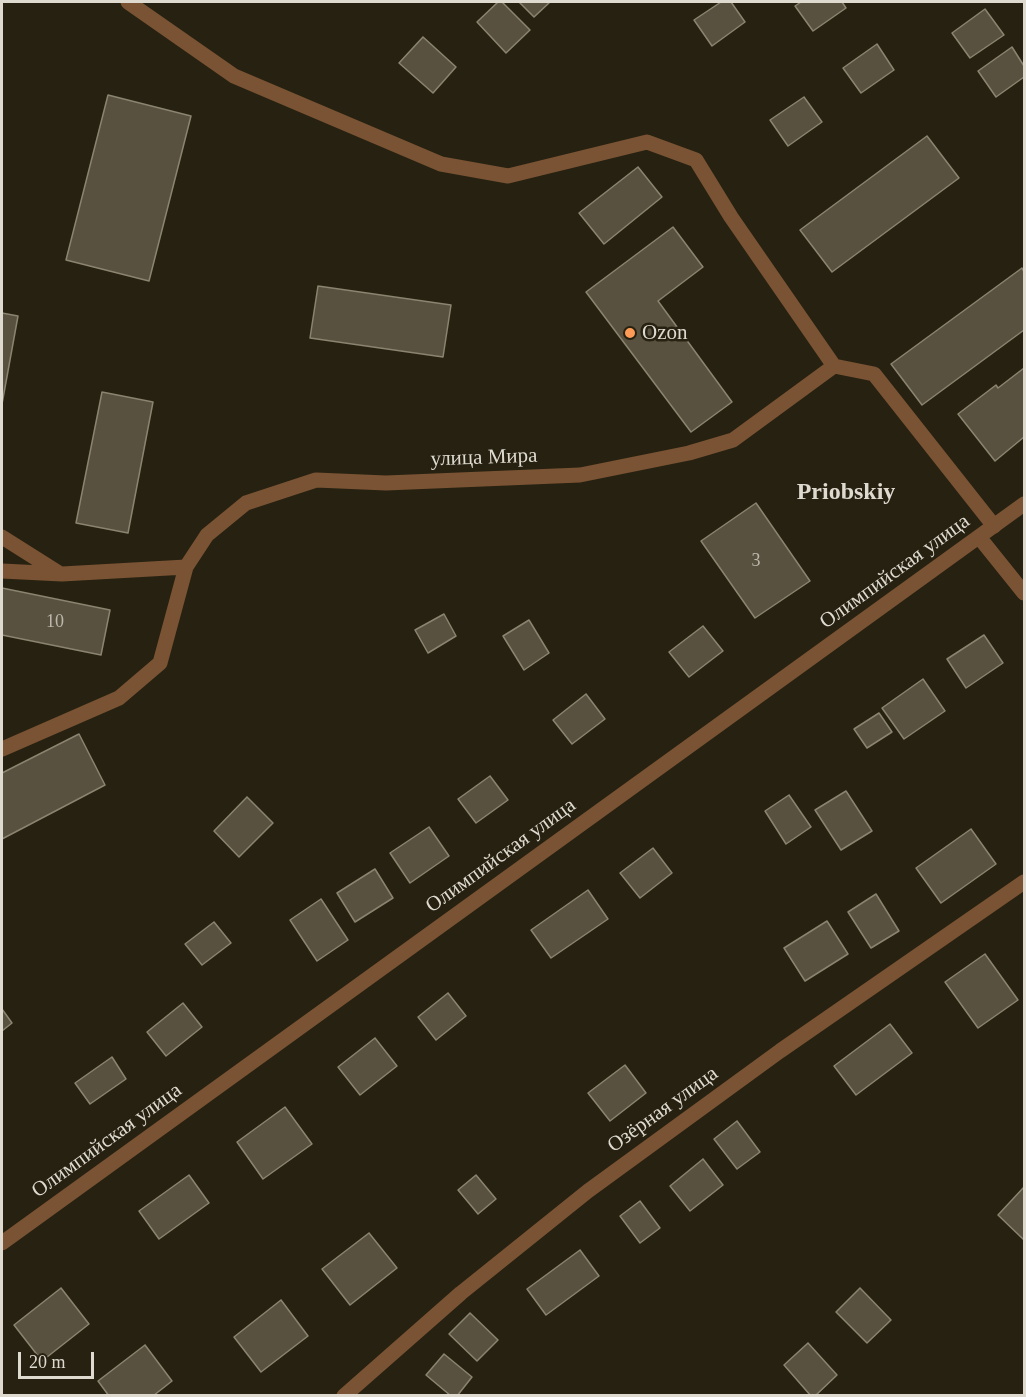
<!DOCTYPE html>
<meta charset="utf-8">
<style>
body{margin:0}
#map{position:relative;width:1026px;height:1397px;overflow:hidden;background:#272111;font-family:Georgia,serif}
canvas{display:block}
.frame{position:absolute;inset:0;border:3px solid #dedad0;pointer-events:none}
.scale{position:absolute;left:18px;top:1352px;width:76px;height:27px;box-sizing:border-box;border:3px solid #dedad0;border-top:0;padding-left:8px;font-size:18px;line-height:21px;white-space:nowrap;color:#dedad0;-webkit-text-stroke:4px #272111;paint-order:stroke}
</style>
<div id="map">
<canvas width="1026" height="1397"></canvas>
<div class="frame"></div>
<div class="scale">20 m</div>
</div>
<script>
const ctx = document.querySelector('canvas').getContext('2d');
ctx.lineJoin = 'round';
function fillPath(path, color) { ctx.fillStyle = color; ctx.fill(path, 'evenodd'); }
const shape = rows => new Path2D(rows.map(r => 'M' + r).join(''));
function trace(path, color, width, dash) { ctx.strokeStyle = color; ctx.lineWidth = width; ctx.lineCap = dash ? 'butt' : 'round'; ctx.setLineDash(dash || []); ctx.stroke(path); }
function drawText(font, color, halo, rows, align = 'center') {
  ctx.font = font + ' Georgia,serif'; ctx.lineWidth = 5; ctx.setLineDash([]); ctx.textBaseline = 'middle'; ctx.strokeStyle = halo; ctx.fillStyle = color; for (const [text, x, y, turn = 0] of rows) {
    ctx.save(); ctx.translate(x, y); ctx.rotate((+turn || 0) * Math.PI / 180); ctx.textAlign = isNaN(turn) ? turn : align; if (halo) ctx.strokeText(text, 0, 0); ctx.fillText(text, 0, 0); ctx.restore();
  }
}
const building = shape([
 [498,2,502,2,530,30,506,53,477,22,498,2],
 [519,2,550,2,534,17,519,2],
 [721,2,731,2,745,22,712,46,694,20,721,2],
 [801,2,842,2,846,8,813,31,795,6,801,2],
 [985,9,1004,35,970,58,952,33,985,9],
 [423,37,456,67,433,93,399,63,423,37],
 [877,44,894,70,861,93,843,68,877,44],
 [1012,47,1024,66,1024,77,996,97,978,71,1012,47],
 [108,95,191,116,149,281,66,260,108,95],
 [804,97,822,122,788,146,770,120,804,97],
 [927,136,959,178,832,272,800,230,927,136],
 [638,167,662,197,604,244,579,213,638,167],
 [673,227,703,267,658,301,732,402,691,432,586,292,673,227],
 [1022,268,1024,272,1024,330,922,405,891,364,1022,268],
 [318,286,451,305,443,357,310,338,318,286],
 [2,313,18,316,2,404,2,313],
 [1024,368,1024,437,995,461,958,414,996,385,998,388,1024,368],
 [102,392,153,402,128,533,76,523,102,392],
 [756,503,810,581,755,618,701,541,756,503],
 [2,588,110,610,101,655,2,635,2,588],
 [444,614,456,636,428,653,415,630,444,614],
 [529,620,549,653,524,670,503,636,529,620],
 [703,626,723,651,689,677,669,652,703,626],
 [984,635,1003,663,966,688,947,659,984,635],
 [923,679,945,711,904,739,882,708,923,679],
 [586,694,605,719,572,744,553,720,586,694],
 [879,713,892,732,867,748,854,729,879,713],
 [79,734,105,785,2,839,2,773,79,734],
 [490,776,508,800,476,823,458,799,490,776],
 [846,791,872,831,841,850,815,810,846,791],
 [789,795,811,827,786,844,765,811,789,795],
 [247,797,273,823,239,857,214,831,247,797],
 [429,827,449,856,410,883,390,853,429,827],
 [971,829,996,864,941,903,916,868,971,829],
 [653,848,672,873,640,898,620,873,653,848],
 [375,869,393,898,355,922,337,893,375,869],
 [588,890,608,919,551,958,531,930,588,890],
 [876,894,899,931,871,948,848,912,876,894],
 [321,899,348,940,317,961,290,920,321,899],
 [827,921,848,954,805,981,784,948,827,921],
 [214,922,231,943,202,965,185,944,214,922],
 [985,954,1018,1000,978,1028,945,982,985,954],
 [448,993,466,1016,436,1040,418,1017,448,993],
 [183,1003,202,1027,166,1056,147,1032,183,1003],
 [2,1009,12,1023,2,1031,2,1009],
 [890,1024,912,1053,856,1095,834,1066,890,1024],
 [375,1038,397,1066,360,1095,338,1067,375,1038],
 [112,1057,126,1079,90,1104,75,1083,112,1057],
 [625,1065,646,1093,610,1121,588,1093,625,1065],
 [285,1107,312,1144,263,1179,237,1142,285,1107],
 [737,1121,760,1152,737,1169,714,1139,737,1121],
 [703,1159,723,1185,690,1211,670,1186,703,1159],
 [189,1175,209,1203,159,1239,139,1211,189,1175],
 [476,1175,496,1199,478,1214,458,1190,476,1175],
 [1024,1187,1024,1240,998,1215,1024,1187],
 [640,1201,660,1228,640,1243,620,1216,640,1201],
 [369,1233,397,1268,350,1305,322,1269,369,1233],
 [580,1250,599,1276,546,1315,527,1289,580,1250],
 [61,1288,89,1324,42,1361,14,1325,61,1288],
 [860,1288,891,1320,867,1343,836,1312,860,1288],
 [281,1300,308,1336,261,1372,234,1337,281,1300],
 [470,1313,498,1340,477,1361,449,1334,470,1313],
 [808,1343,837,1375,815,1396,811,1396,784,1365,808,1343],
 [145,1345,172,1381,153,1396,109,1396,98,1381,145,1345],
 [444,1354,472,1377,457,1396,451,1396,426,1375,444,1354]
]);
fillPath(building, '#58513f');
trace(building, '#8b8470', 1.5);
trace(shape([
 [128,2,234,76,441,164,508,176,647,142,696,160,731,217,834,366],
 [2,537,59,573],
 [2,571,62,574,186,567],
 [2,749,119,698,160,663,186,567,207,535,246,503,316,480,386,483,580,475,689,453,733,440,834,366,874,374,994,526]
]), '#795333', 15);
trace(shape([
 [979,537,1024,593],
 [2,1243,1024,504],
 [344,1396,461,1293,588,1191,780,1051,1024,882]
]), '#795333', 15);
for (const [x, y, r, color] of [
 [630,333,6,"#fe9c57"]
]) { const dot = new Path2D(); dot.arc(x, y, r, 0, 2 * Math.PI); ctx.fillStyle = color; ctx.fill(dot); trace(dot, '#272111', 2); }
drawText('18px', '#bcb8ac', null, [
 ["3",756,561],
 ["10",55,622]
]);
drawText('21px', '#dedad0', '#272111', [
 ["Ozon",642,333]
], 'left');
drawText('21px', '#dedad0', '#272111', [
 ["улица Мира",484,458,-2],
 ["Олимпийская улица",895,572,-36],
 ["Олимпийская улица",501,856,-36],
 ["Озёрная улица",663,1110,-36],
 ["Олимпийская улица",107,1141,-36]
]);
drawText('bold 24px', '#dedad0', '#272111', [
 ["Priobskiy",846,493]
]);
</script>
